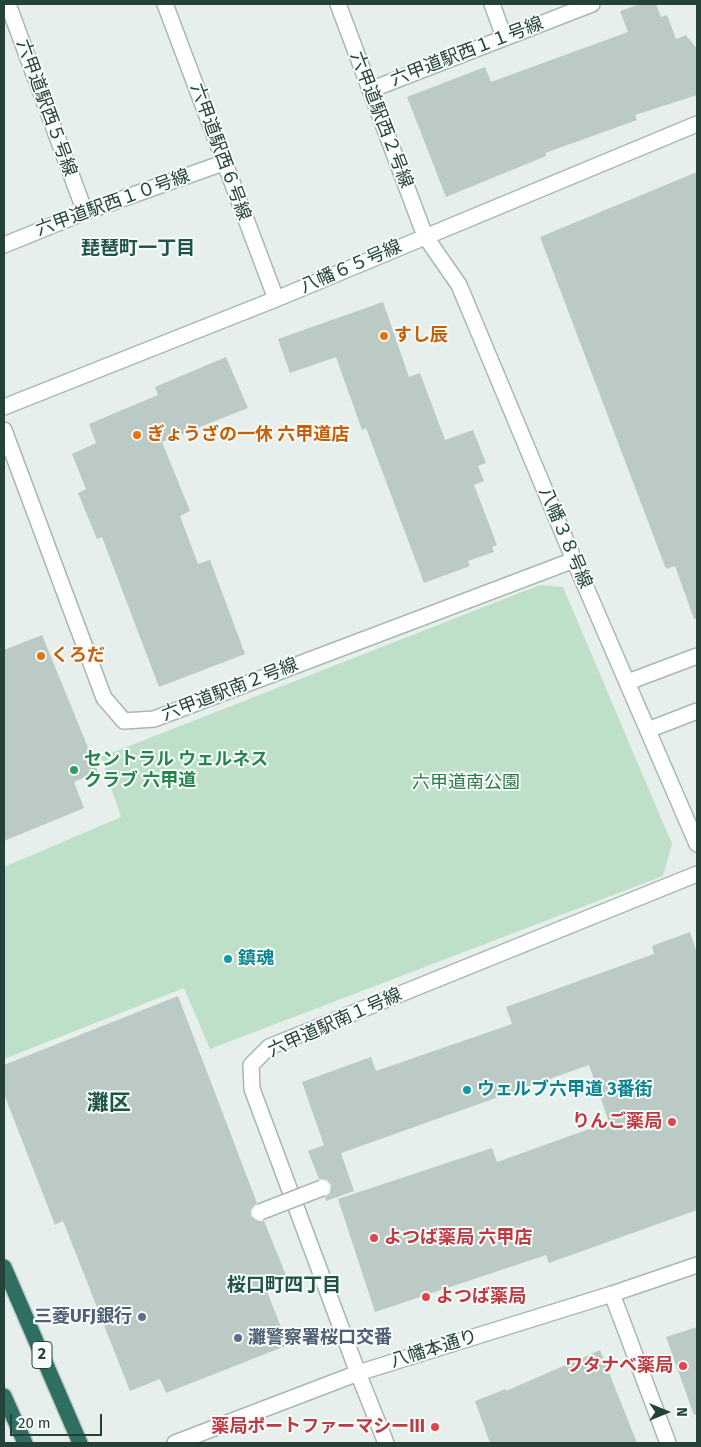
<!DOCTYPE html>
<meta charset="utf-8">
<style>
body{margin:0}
#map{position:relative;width:701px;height:1447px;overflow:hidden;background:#e6efeb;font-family:"Fira Sans",sans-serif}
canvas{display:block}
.frame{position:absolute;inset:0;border:5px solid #24423a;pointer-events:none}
.north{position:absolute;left:641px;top:1387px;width:50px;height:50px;-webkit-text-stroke:4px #f7fbf9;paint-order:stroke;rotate:90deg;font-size:14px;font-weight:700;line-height:20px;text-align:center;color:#24423a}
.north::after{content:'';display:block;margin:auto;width:18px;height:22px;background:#24423a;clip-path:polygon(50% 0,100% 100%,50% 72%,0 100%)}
.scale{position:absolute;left:10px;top:1414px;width:92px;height:22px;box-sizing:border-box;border:2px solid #24423a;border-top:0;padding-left:6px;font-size:15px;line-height:18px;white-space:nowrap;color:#24423a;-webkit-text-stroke:4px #f7fbf9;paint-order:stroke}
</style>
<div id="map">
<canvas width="701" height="1447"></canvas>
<div class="frame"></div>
<div class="north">N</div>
<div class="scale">20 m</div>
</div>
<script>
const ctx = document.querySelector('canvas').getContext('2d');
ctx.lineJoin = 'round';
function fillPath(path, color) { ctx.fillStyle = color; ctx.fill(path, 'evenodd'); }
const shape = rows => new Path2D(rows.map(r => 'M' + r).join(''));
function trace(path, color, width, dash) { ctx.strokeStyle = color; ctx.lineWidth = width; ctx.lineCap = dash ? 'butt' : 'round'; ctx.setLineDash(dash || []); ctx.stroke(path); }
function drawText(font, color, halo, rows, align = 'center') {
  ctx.font = font + ' "Fira Sans","Noto Sans JP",sans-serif'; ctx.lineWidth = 4; ctx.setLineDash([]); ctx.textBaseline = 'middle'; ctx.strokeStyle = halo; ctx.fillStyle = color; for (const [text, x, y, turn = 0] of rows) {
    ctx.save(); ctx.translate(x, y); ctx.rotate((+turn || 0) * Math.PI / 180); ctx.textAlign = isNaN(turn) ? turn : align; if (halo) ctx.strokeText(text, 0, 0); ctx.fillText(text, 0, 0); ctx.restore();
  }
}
fillPath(shape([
 [540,585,563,587,672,844,663,876,210,1049,184,988,4,1059,4,867,121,817,101,757]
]), '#bfe0c8');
fillPath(shape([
 [640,4,656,4,661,17,667,15,676,39,686,35,697,49,697,95,635,115,637,120,545,153,546,156,446,197,407,97,485,67,491,82,628,32,620,11],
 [697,172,697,619,694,619,675,566,666,569,540,237],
 [383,302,409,377,420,373,445,440,473,430,486,463,478,466,484,481,474,485,497,545,492,547,494,552,468,561,470,566,424,583,366,428,362,430,336,357,290,373,278,339],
 [226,357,248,408,162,442,190,511,180,516,198,564,210,560,245,654,159,687,102,537,97,539,78,493,86,489,72,454,96,443,89,424,158,395,155,387],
 [42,635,98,772,74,782,84,808,4,841,4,650],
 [690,932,697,953,697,1210,549,1263,546,1255,375,1312,338,1199,492,1148,497,1162,609,1122,589,1065,341,1153,354,1191,326,1201,325,1197,330,1193,331,1185,327,1180,319,1179,308,1151,324,1145,302,1082,371,1057,376,1071,512,1024,506,1007,654,954,652,946],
 [178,996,257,1203,251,1210,251,1216,258,1221,264,1221,288,1280,266,1289,288,1345,166,1393,160,1379,130,1391,63,1221,55,1225,4,1094,4,1065],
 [697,1327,697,1414,694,1415,666,1337],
 [600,1350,637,1443,490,1443,475,1401,506,1389,506,1391]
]), '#bbcac4');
const minor = shape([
 [8,4,85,212],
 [165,4,276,299],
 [338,4,425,236,459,285,574,560,697,844],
 [492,4,504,37],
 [370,90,592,4],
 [4,245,85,212,223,163],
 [4,407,276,299,697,124],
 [4,430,104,698,124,721,154,719,574,560],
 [628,682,697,656],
 [648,730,697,711],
 [612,1294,668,1443],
 [175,1443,358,1373,612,1294,697,1265],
 [386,1443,358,1373,252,1089,251,1065,269,1047,697,874]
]);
const highway = shape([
 [4,1267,80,1443],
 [4,1396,25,1443]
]);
trace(minor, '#a8b8b2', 18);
trace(highway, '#c2cac8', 18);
trace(minor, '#fff', 15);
trace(highway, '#2f6f62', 15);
const minorBridge = shape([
 [260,1212,322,1188]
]);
trace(minorBridge, '#a8b8b2', 18, []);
trace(minorBridge, '#fff', 15);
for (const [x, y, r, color] of [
 [384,336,5,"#e8710a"],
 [137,435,5,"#e8710a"],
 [41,656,5,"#e8710a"],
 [74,770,5,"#2e9e5b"],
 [228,959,5,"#0f9aa8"],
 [467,1090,5,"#0f9aa8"],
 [672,1122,5,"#e0444e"],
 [374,1238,5,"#e0444e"],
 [426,1297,5,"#e0444e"],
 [142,1317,5,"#5c6f8a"],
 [238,1338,5,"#5c6f8a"],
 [683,1366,5,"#e0444e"],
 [435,1427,5,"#e0444e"]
]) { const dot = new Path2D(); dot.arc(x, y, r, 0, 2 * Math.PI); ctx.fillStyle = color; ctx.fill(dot); trace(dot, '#f7fbf9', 2); }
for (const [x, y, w] of [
 [42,1355,20]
]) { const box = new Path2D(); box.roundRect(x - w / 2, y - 13.5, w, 27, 4); ctx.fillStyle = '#f7fbf9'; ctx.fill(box); trace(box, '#24423a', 1); }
drawText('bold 16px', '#24423a', null, [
 ["2",42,1355]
]);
drawText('18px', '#24423a', '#f7fbf9', [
 ["六甲道駅西１１号線",467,52,-21],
 ["六甲道駅西５号線",46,108,70],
 ["六甲道駅西２号線",381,120,69],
 ["六甲道駅西６号線",220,152,70],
 ["六甲道駅西１０号線",113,203,-20],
 ["八幡６５号線",351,267,-23],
 ["八幡３８号線",565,538,67],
 ["六甲道駅南２号線",230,690,-21],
 ["六甲道駅南１号線",335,1023,-24],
 ["八幡本通り",434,1349,-17]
]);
drawText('bold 18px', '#c56008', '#f7fbf9', [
 ["すし辰",394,336],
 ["ぎょうざの一休 六甲道店",147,435],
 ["くろだ",51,656]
], 'left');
drawText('bold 18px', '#27864d', '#f7fbf9', [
 ["セントラル ウェルネス",84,760],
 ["クラブ 六甲道",84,781]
], 'left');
drawText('18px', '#2d7a4b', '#f7fbf9', [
 ["六甲道南公園",466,783]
]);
drawText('bold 18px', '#0d838f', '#f7fbf9', [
 ["鎮魂",238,959],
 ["ウェルブ六甲道 3番街",477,1090]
], 'left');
drawText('bold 18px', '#be3a42', '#f7fbf9', [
 ["りんご薬局",662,1122],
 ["よつば薬局 六甲店",384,1238,"left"],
 ["よつば薬局",436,1297,"left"],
 ["ワタナベ薬局",673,1366],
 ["薬局ポートファーマシーIII",425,1427]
], 'right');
drawText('bold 18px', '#4e5e75', '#f7fbf9', [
 ["三菱UFJ銀行",132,1317],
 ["灘警察署桜口交番",248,1338,"left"]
], 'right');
drawText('bold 19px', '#1f5548', '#f7fbf9', [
 ["琵琶町一丁目",138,249],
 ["桜口町四丁目",284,1286]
]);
drawText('bold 22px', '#1f5548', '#f7fbf9', [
 ["灘区",109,1104]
]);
</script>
